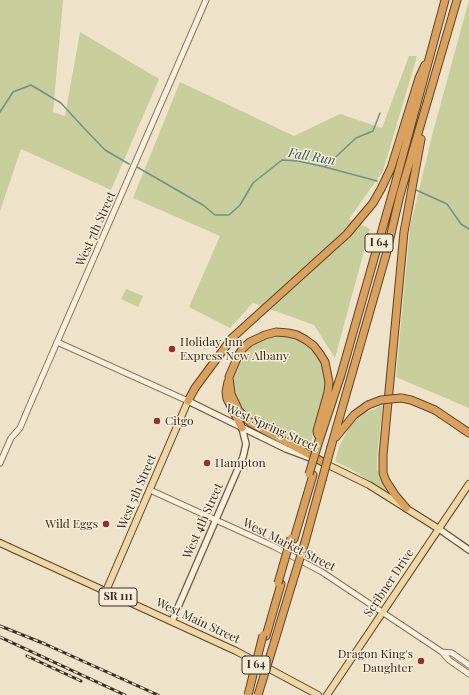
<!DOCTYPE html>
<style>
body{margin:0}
canvas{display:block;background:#eee2c9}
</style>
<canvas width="469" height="695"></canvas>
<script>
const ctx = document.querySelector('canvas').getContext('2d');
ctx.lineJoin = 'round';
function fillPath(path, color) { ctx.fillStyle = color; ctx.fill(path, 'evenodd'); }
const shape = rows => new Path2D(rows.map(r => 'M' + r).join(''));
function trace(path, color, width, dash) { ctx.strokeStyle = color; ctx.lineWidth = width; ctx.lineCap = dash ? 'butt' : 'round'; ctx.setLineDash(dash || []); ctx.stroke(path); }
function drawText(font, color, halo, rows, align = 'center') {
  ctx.font = font + ' "Playfair Display",serif'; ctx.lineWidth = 3; ctx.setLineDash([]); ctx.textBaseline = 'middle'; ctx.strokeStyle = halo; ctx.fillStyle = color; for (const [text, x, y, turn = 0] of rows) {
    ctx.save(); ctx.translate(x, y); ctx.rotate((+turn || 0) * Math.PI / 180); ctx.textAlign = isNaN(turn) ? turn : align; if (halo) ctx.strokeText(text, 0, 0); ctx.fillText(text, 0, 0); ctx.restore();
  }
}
fillPath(shape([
 [0,0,63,0,53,112,65,116,80,32,159,79,111,190,21,149,0,211],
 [469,0,469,408,396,377,410,227,433,132],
 [409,56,417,56,383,171,349,219,370,229,335,358,314,325,253,303,230,328,189,307,220,236,133,198,180,82,294,136,340,114,382,128],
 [126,289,143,296,138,307,121,299],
 [280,336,290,336,308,345,320,359,324,367,326,376,325,393,309,449,265,427,249,417,242,409,237,400,234,391,233,382,235,371,238,362,244,353,252,345,260,340,270,337],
 [383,405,377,456,377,470,386,491,354,471,335,461,340,445,351,424,365,413]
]), '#c8cd9c');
trace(shape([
 [0,112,13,92,31,85,61,103,82,126,105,150,129,164],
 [137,167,203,205,215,215,229,215,240,205,253,183,282,160,298,161,325,167,377,181],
 [325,167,356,138,373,131,380,113],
 [414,189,447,204,461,224,469,229]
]), '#709188', 1.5);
const tertiary = shape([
 [57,342,188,401],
 [0,463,11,438,20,428,28,409,206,0],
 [150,490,273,546,322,572,442,652,449,660,469,674],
 [442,652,452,653,469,665]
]);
const secondary = shape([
 [188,401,286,449,313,459],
 [439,529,469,550],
 [172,621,243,457,246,444,242,428]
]);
const primary = shape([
 [322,462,369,485,439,529],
 [0,543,236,651,318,695],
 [106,591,188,401],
 [327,695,469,484]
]);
const motorway = shape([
 [228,382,226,392,227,399,242,428],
 [401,398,411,400,435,410,469,433],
 [188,401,195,388,232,338,347,234,373,203,381,189,391,168,419,78,425,65],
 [318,435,317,431,328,392,329,382,325,362,320,354,314,346,306,340,297,335,288,333,276,332,265,335,250,342,243,348,238,356,229,377,231,394,239,411,251,423,321,461],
 [336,437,354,415,368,405],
 [319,441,341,375,394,188,445,0],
 [331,447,386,255,400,195,457,0],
 [406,508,395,495,386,481,383,473,383,455,404,232,421,139],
 [294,539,313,475],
 [305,542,322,480],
 [266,636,281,584],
 [275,640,292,584]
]);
trace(tertiary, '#8a755e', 7);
trace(secondary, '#6c5641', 8);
trace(primary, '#594331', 8);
trace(motorway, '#594331', 9);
trace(tertiary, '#f9f0dc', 5);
trace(secondary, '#f9f0dc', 5.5);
trace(primary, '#f0d6a2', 6);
trace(motorway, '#daa15d', 7);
const rail = shape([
 [0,626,45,644,158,695],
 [0,637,125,695],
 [27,656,81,681]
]);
trace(rail, '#3b2d21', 3);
trace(rail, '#f6edd8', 1.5, [4.5]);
const motorwayBridge = shape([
 [368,405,381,400,401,398],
 [309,474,319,441],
 [322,480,331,447],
 [278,583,291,538],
 [292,584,305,542],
 [248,695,263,635],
 [258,695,275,640]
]);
trace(motorwayBridge, '#594331', 9, []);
trace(motorwayBridge, '#daa15d', 7);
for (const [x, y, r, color] of [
 [172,349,4,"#992e31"],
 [157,421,4,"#992e31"],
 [207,463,4,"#992e31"],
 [106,524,4,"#992e31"],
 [421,661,4,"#992e31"]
]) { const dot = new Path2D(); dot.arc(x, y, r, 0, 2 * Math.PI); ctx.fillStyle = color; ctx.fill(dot); trace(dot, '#f6edd8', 1.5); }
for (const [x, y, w] of [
 [379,243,28],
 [118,597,38],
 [256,665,28]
]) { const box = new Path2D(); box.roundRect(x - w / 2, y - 9, w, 18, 3); ctx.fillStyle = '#f6edd8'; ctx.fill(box); trace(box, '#3b2d21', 1); }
drawText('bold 11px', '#3b2d21', null, [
 ["I 64",379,243],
 ["SR 111",118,597],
 ["I 64",256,665]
]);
drawText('12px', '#3b2d21', '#f6edd8', [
 ["West 7th Street",96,229,-66],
 ["West Spring Street",272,428,24],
 ["West 5th Street",137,492,-67],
 ["West 4th Street",203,521,-66],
 ["West Market Street",289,545,27],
 ["Scribner Drive",389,583,-56],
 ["West Main Street",198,621,25]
]);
drawText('12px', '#3b2d21', '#f6edd8', [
 ["Holiday Inn",180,342],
 ["Express New Albany",180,356],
 ["Citgo",165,421],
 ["Hampton",215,463],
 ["Wild Eggs",98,524,"right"],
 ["Dragon King's",413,654,"right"],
 ["Daughter",413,668,"right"]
], 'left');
drawText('italic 13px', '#305b57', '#f6edd8', [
 ["Fall Run",312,157,10]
]);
</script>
